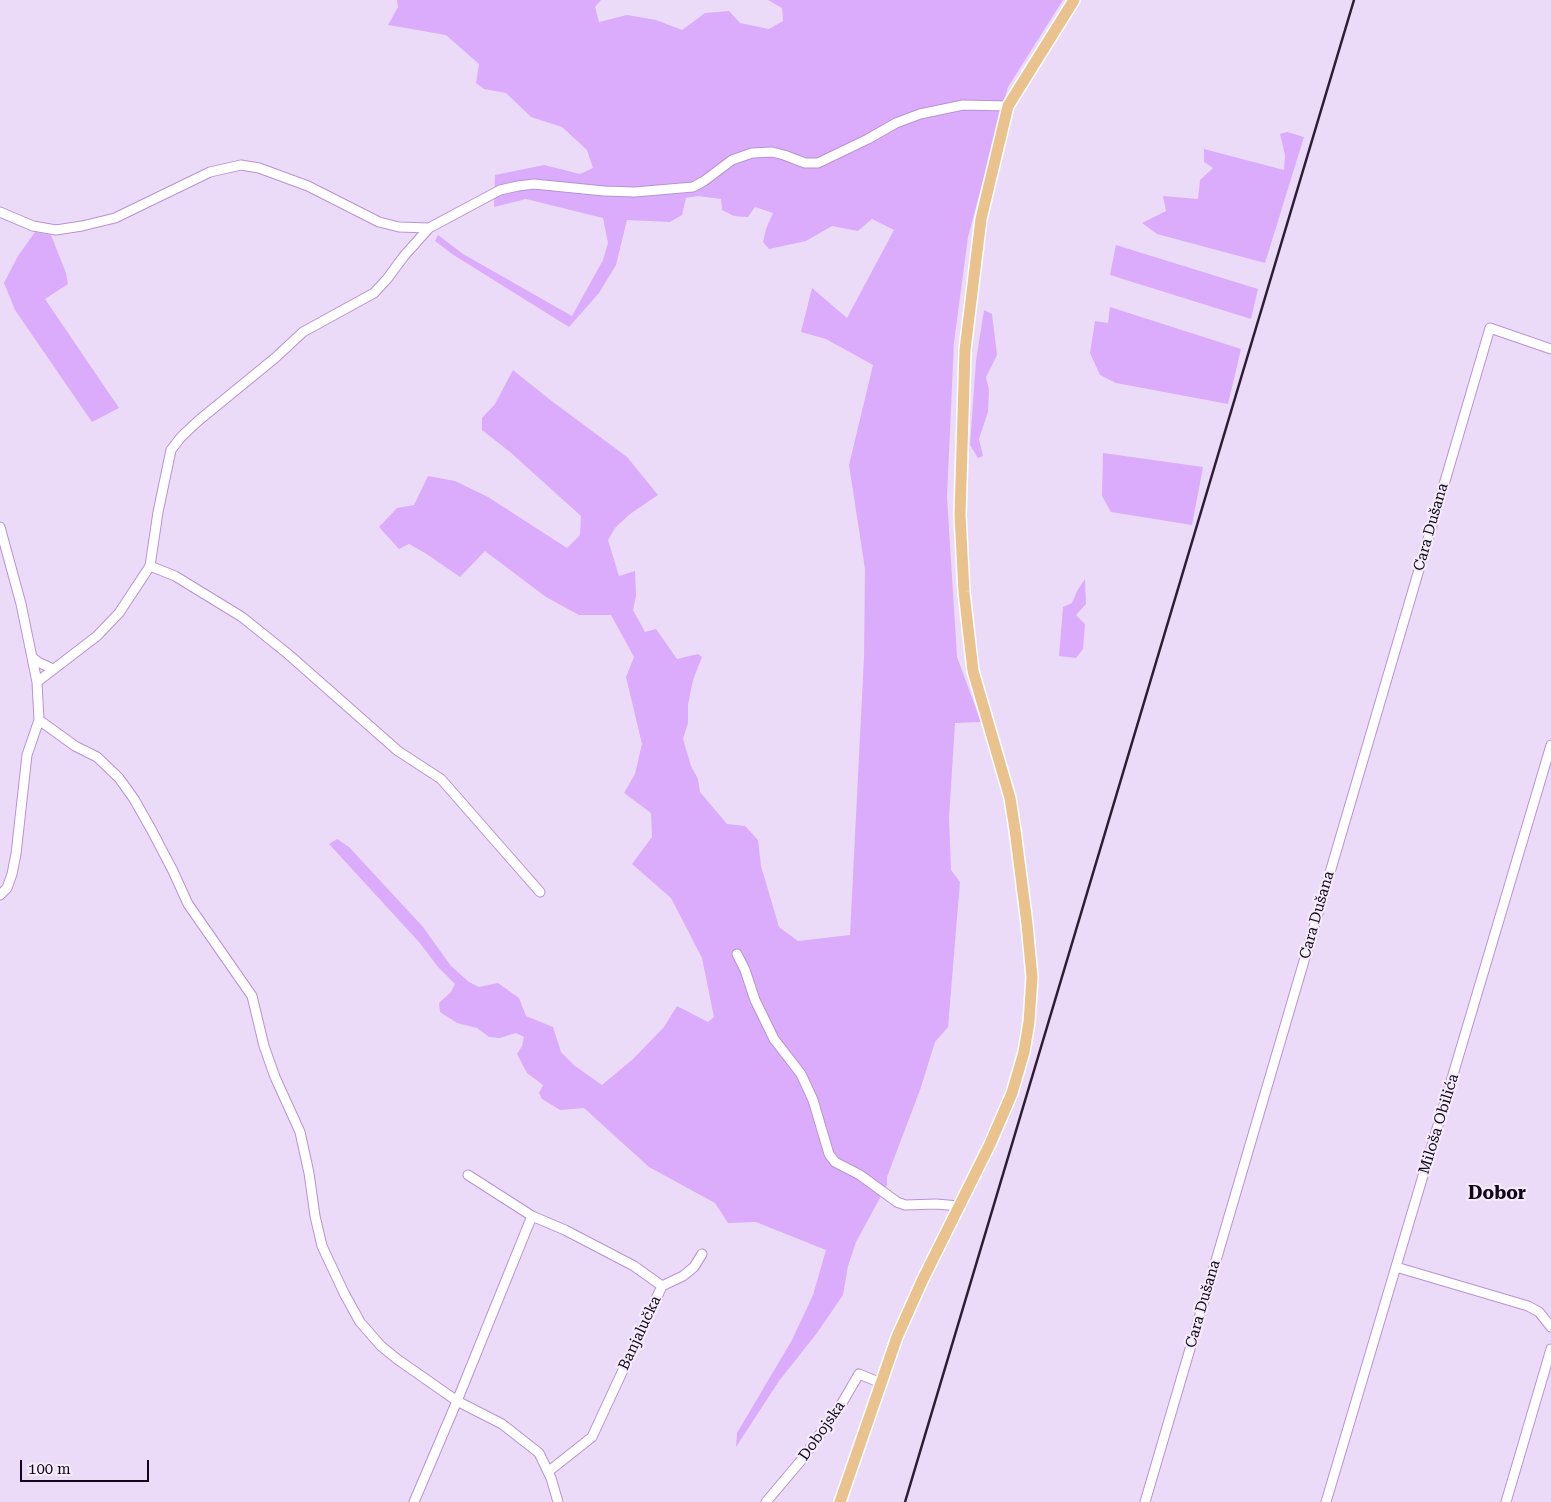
<!DOCTYPE html>
<meta charset="utf-8">
<style>
body{margin:0}
#map{position:relative;width:1551px;height:1502px;overflow:hidden;background:#ecdbf8;font-family:"Roboto Serif",serif}
canvas{display:block}
.scale{position:absolute;left:20px;top:1460px;width:129px;height:22px;box-sizing:border-box;border:2px solid #13051c;border-top:0;padding-left:6px;font-size:15px;line-height:18px;white-space:nowrap;color:#13051c;-webkit-text-stroke:4px #f4ecfa;paint-order:stroke}
</style>
<div id="map">
<canvas width="1551" height="1502"></canvas>
<div class="scale">100 m</div>
</div>
<script>
const ctx = document.querySelector('canvas').getContext('2d');
ctx.lineJoin = 'round';
function fillPath(path, color) { ctx.fillStyle = color; ctx.fill(path, 'evenodd'); }
const shape = rows => new Path2D(rows.map(r => 'M' + r).join(''));
function trace(path, color, width, dash) { ctx.strokeStyle = color; ctx.lineWidth = width; ctx.lineCap = dash ? 'butt' : 'round'; ctx.setLineDash(dash || []); ctx.stroke(path); }
function drawText(font, color, halo, rows, align = 'center') {
  ctx.font = font + ' "Roboto Serif",serif'; ctx.lineWidth = 4.5; ctx.setLineDash([]); ctx.textBaseline = 'middle'; ctx.strokeStyle = halo; ctx.fillStyle = color; for (const [text, x, y, turn = 0] of rows) {
    ctx.save(); ctx.translate(x, y); ctx.rotate((+turn || 0) * Math.PI / 180); ctx.textAlign = isNaN(turn) ? turn : align; if (halo) ctx.strokeText(text, 0, 0); ctx.fillText(text, 0, 0); ctx.restore();
  }
}
fillPath(shape([
 [397,0,601,0,595,7,599,22,627,15,656,20,682,30,705,13,729,11,740,23,769,29,783,21,782,8,768,0,1063,0,1008,87,968,237,954,342,947,497,957,657,981,722,955,723,949,818,951,870,960,882,948,1027,935,1042,920,1090,887,1177,887,1185,856,1242,848,1266,843,1295,817,1333,779,1381,736,1447,737,1433,792,1340,813,1295,826,1250,756,1222,728,1223,715,1203,649,1167,584,1108,560,1110,542,1099,539,1093,543,1085,527,1073,517,1054,522,1046,524,1037,516,1033,500,1038,489,1037,477,1028,457,1023,440,1012,439,1003,451,992,455,984,438,967,419,942,329,844,337,839,349,847,423,927,451,966,469,982,479,987,498,983,519,998,526,1016,553,1027,561,1052,575,1066,602,1085,633,1059,664,1027,677,1006,708,1022,714,1017,702,958,671,898,632,864,652,837,651,813,624,793,635,774,642,744,626,677,634,657,611,615,579,615,546,597,485,551,460,577,425,553,409,544,399,549,379,527,397,508,414,505,428,476,455,481,488,497,567,548,580,535,581,516,510,452,482,430,482,418,495,404,513,370,549,399,627,457,658,495,630,514,615,528,608,540,619,576,635,571,636,596,633,610,645,632,656,629,677,659,698,654,702,657,693,680,688,705,688,723,683,739,691,766,698,779,700,792,727,824,745,826,758,840,761,866,779,927,798,941,850,935,864,657,865,569,849,465,873,365,826,339,801,332,812,288,847,318,894,230,872,219,858,231,832,226,806,241,769,249,763,242,766,229,773,213,755,207,748,217,734,216,722,210,721,199,698,196,686,198,682,215,670,222,627,220,616,265,599,293,569,327,452,254,435,241,438,235,463,254,572,316,603,260,608,243,603,218,526,199,494,207,495,175,544,165,580,174,593,168,587,150,562,127,531,117,506,93,484,89,476,83,479,64,446,35,388,25,398,7],
 [1287,132,1304,137,1265,263,1157,234,1142,223,1166,211,1163,196,1198,199,1200,180,1213,168,1204,162,1204,149,1284,170,1285,155,1280,134],
 [35,232,51,235,66,273,68,284,45,299,119,408,92,422,15,310,4,283,18,256],
 [1116,245,1258,289,1251,319,1110,275],
 [1110,307,1241,349,1228,404,1116,383,1100,375,1090,353,1095,321,1108,323],
 [984,310,992,314,997,355,986,377,989,390,988,412,979,439,983,456,978,458,970,445,976,361],
 [1103,453,1203,467,1192,525,1111,512,1102,496],
 [1085,579,1086,604,1076,615,1085,624,1083,649,1076,658,1059,656,1063,607,1072,603,1077,591]
]), '#dbacfb');
const minor = shape([
 [0,212,33,226,56,230,82,226,115,218,210,172,241,165,259,168,308,186,379,222,399,227,429,228],
 [0,527,21,604,37,682],
 [150,566,175,576,242,617,288,654,398,751,441,779,540,892],
 [33,658,38,662,53,669],
 [39,720,75,746,97,757,119,778,134,799,151,829,173,871,188,904,252,996,264,1046,275,1077,300,1132,309,1173,315,1216,322,1246,344,1293,360,1322,381,1346,397,1359,457,1401,502,1424,539,1453,551,1478,558,1502],
 [0,895,7,888,12,874,16,854,27,755,39,720,37,682,97,636,119,613,150,566,158,512,171,450,181,437,198,421,275,358,303,332,374,293,387,279,404,256,429,228,500,190,518,186,534,184,604,191,635,192,693,187,704,181,732,160,752,153,772,152,784,155,805,163,818,163,868,139,896,123,920,114,963,105,1008,106],
 [737,954,745,970,755,1000,774,1039,801,1074,813,1100,829,1154,835,1162,860,1175,897,1202,905,1205,936,1204,959,1206],
 [468,1175,532,1216,565,1230,634,1266,662,1286,592,1437,549,1471],
 [1396,1267,1528,1306,1539,1312,1551,1327],
 [662,1286,683,1276,694,1267,702,1254],
 [414,1502,457,1401,532,1216],
 [766,1502,804,1457,842,1403,859,1374,881,1383],
 [1145,1502,1490,328,1551,349],
 [1326,1502,1551,745],
 [1506,1502,1551,1349]
]);
const major = shape([
 [840,1502,897,1337,922,1281,990,1144,1012,1093,1024,1052,1029,1022,1032,977,1027,924,1015,830,1010,798,973,671,964,592,960,515,965,350,981,219,1008,106,1074,0]
]);
trace(minor, '#b992d5', 11);
trace(major, '#fff', 14);
trace(minor, '#fff', 9);
trace(major, '#e9c28e', 11);
trace(shape([
 [905,1502,1354,0]
]), '#2d1e36', 2.5);
drawText('15px', '#13051c', '#f4ecfa', [
 ["Cara Dušana",1431,527,-74],
 ["Cara Dušana",1317,915,-74],
 ["Miloša Obilića",1439,1124,-73],
 ["Cara Dušana",1203,1304,-74],
 ["Banjalučka",640,1333,-65],
 ["Dobojska",822,1431,-55]
]);
drawText('bold 18px', '#13051c', '#f4ecfa', [
 ["Dobor",1497,1194]
]);
</script>
